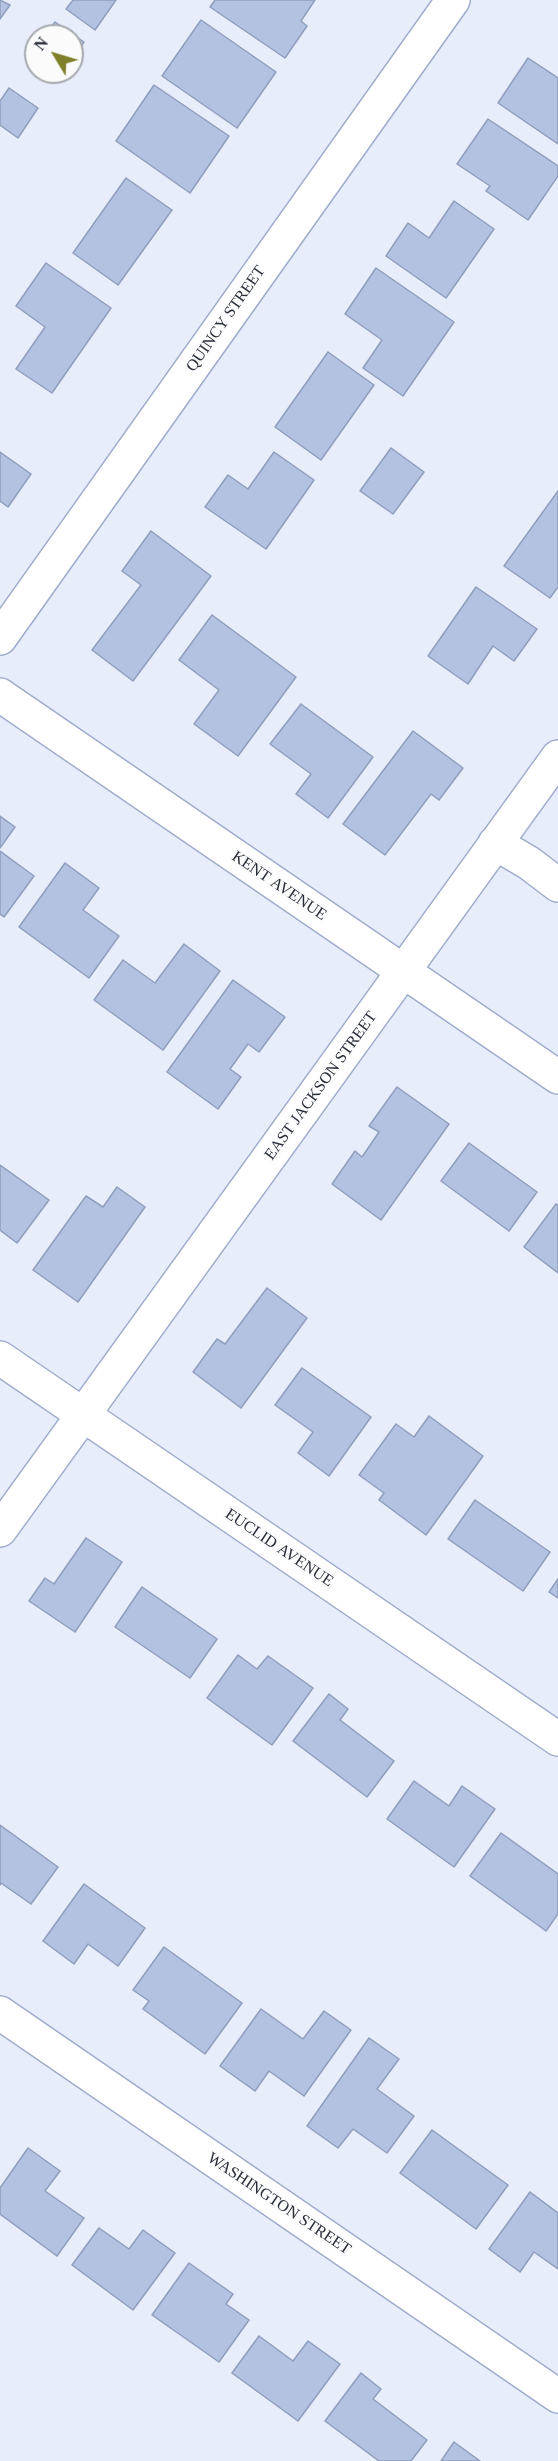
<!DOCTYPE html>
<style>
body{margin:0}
#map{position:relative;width:558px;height:2461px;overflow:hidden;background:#e7edfb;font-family:"Times New Roman",serif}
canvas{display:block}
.north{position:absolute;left:24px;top:24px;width:60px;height:60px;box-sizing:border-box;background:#fafbfa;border:2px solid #a6a9ae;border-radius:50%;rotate:308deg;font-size:16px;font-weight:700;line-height:24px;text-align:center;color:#292e3b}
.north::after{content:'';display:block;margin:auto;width:21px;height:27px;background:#7f8029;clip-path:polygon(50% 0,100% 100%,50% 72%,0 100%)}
</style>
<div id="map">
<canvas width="558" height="2461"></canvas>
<div class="north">N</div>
</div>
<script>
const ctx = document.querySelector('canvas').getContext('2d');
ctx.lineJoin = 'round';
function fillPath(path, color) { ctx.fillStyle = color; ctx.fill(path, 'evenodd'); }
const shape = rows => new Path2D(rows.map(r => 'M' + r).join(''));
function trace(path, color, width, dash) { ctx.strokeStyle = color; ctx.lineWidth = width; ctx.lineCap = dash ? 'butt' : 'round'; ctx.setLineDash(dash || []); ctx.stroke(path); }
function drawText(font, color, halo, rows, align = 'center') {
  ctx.font = font + ' "Times New Roman",serif'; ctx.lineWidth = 4.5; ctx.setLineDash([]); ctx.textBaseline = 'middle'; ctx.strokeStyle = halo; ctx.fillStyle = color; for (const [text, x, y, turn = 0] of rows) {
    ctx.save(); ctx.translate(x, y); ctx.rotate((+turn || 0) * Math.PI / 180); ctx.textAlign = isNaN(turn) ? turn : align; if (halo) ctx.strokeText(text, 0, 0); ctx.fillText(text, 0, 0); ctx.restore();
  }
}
const building = shape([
 [0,0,10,5,0,19,0,0],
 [73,0,116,0,95,30,66,9,73,0],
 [215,0,315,0,301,21,307,26,285,58,210,7,215,0],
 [201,20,276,72,237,128,162,76,201,20],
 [55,22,84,42,72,60,72,36,45,36,55,22],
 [528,58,558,78,558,144,498,103,528,58],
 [154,85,229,136,190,193,116,141,154,85],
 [9,88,38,108,18,138,0,125,0,101,9,88],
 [488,119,558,166,558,176,528,220,486,191,490,186,457,164,488,119],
 [126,178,172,210,118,285,73,253,126,178],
 [454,201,494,229,446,298,386,256,408,223,429,238,454,201],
 [46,263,111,308,52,393,16,369,45,327,16,306,46,263],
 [376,268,454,322,403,396,363,368,382,340,345,314,376,268],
 [328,352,374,385,321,460,275,427,328,352],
 [391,448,424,472,393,514,360,491,391,448],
 [0,452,31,474,8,507,0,501,0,452],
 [274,452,314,480,266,549,205,507,228,475,248,489,274,452],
 [558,491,558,587,550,598,504,566,558,491],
 [151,531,211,576,133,681,92,650,141,585,122,571,151,531],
 [476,587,537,629,514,661,493,646,468,684,428,656,476,587],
 [212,615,296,677,238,756,194,724,219,690,179,660,212,615],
 [301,704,373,757,328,818,296,794,311,774,270,744,301,704],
 [413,731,463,768,439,800,431,794,385,855,343,824,413,731],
 [0,816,15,827,0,848,0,816],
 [0,851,34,876,4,917,0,914,0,851],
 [65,863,99,888,83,910,119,936,89,978,19,927,65,863],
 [184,944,220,971,163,1050,94,1000,123,960,155,983,184,944],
 [233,980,285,1017,259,1052,248,1044,230,1069,241,1077,218,1109,167,1072,233,980],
 [397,1087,449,1124,381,1220,332,1184,355,1151,362,1157,379,1132,369,1126,397,1087],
 [469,1143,537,1192,509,1231,441,1181,469,1143],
 [0,1165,49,1200,17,1243,0,1230,0,1165],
 [117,1187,145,1207,78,1302,33,1270,86,1196,103,1207,117,1187],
 [556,1204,558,1205,558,1273,524,1247,556,1204],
 [267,1288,307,1318,241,1408,193,1372,217,1339,225,1344,267,1288],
 [302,1368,371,1417,329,1476,298,1453,313,1432,275,1405,302,1368],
 [429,1416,483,1456,426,1535,379,1500,384,1493,359,1475,396,1424,414,1437,429,1416],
 [475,1500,550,1552,523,1591,448,1539,475,1500],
 [86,1538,122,1562,75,1632,29,1601,45,1578,54,1584,86,1538],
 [558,1579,558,1598,549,1592,558,1579],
 [142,1587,217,1639,190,1678,115,1627,142,1587],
 [238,1655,257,1669,268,1656,313,1688,272,1745,207,1698,238,1655],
 [329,1694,348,1709,340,1720,394,1761,367,1797,293,1741,329,1694],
 [414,1781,449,1806,462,1786,495,1809,454,1867,387,1819,414,1781],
 [0,1825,58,1867,31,1904,1,1883,0,1885,0,1825],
 [501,1833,558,1874,558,1914,546,1931,470,1876,501,1833],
 [84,1884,145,1928,118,1966,88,1944,74,1964,43,1941,84,1884],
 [164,1947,242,2003,205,2054,143,2009,149,2001,133,1990,164,1947],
 [261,2009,303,2039,324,2011,351,2030,304,2096,269,2071,255,2091,220,2066,261,2009],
 [369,2038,399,2059,377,2089,414,2116,387,2153,353,2129,338,2148,307,2126,369,2038],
 [432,2130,508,2185,476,2229,400,2173,432,2130],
 [28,2148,60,2171,45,2191,84,2218,57,2256,0,2214,0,2188,28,2148],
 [530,2192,558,2213,558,2269,534,2252,520,2272,489,2249,530,2192],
 [99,2228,129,2249,143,2230,175,2253,133,2310,72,2265,99,2228],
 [189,2263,233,2294,226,2304,249,2320,219,2362,152,2315,189,2263],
 [259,2336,293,2361,308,2341,340,2364,298,2421,232,2373,259,2336],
 [361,2373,381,2389,373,2399,427,2440,411,2461,379,2461,325,2421,361,2373],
 [454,2442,480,2461,441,2461,454,2442]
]);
fillPath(building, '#b3c2e1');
trace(building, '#909ebd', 1.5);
const minor = shape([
 [0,638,453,0],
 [0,695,558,1077],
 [495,843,529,863,558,885],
 [0,1358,558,1739],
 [0,1530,558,757],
 [0,2013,558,2396]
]);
trace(minor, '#9eaccb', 36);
trace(minor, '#fff', 33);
drawText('16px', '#292e3b', '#fafbfa', [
 ["QUINCY STREET",226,319,-55],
 ["KENT AVENUE",279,886,34],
 ["EAST JACKSON STREET",321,1086,-54],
 ["EUCLID AVENUE",279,1548,34],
 ["WASHINGTON STREET",279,2204,34]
]);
</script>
